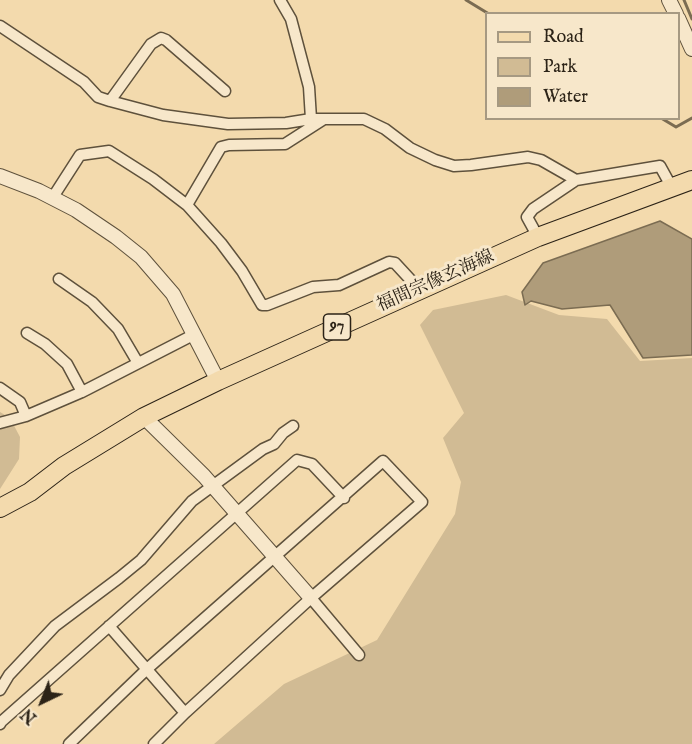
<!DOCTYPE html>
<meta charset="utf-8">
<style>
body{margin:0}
#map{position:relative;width:692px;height:744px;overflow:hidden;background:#f3daad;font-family:"IM FELL English",serif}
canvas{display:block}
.legend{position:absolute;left:485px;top:12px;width:195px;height:108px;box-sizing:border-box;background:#f7e7ca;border:2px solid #a69982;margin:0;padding:8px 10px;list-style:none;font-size:18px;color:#2c2317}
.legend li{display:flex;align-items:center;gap:12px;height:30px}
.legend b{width:30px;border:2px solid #a69982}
.north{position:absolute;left:12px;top:672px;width:60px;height:60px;-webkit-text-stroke:4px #f7e7ca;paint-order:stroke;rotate:223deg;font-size:16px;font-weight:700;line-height:24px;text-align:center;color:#2c2317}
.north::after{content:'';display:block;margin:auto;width:21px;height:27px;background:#2c2317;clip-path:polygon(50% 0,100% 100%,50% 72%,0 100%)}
</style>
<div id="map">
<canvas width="692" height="744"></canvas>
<ul class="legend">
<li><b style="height:8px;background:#f3daad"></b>Road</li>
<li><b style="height:16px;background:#d1bb94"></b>Park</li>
<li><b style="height:16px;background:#af9c7a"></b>Water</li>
</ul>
<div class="north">N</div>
</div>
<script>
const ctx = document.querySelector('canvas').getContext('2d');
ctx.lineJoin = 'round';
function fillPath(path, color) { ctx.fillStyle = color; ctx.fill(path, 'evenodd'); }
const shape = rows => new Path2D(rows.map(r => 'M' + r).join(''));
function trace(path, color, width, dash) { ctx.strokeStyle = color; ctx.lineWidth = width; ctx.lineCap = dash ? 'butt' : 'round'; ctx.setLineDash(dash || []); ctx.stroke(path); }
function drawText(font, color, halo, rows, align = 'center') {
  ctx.font = font + ' "IM FELL English","Noto Serif JP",serif'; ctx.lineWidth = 6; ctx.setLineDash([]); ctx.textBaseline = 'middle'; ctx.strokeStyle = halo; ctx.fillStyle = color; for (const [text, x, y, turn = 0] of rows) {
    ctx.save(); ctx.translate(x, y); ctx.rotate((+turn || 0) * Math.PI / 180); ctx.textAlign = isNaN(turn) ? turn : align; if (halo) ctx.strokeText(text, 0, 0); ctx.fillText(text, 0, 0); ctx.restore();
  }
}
fillPath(shape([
 [506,295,559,315,607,319,640,361,692,358,692,744,214,744,284,684,377,640,455,514,461,482,443,438,464,413,420,325,433,310],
 [0,412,10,418,20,437,19,459,0,489]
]), '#d1bb94');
const water = shape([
 [660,221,692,239,692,355,643,358,610,305,562,309,531,301,525,305,522,292,543,263,660,221]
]);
fillPath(water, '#af9c7a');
trace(water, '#7b6c52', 1.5);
trace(shape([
 [466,0,489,14],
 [684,0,692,19],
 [661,118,676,127,692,118]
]), '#7b6c52', 3);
const minor = shape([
 [280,0,291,19,309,87,311,119],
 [0,26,84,82,98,97,110,101,163,115,228,124,286,123,311,119,364,119,385,129,410,148,435,160,454,166,471,165,528,157,541,160,576,180],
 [110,101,151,44,161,38,166,40,225,91],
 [53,197,80,155,109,151,153,179,187,205,221,243,242,271,262,305,267,305,313,287,339,285,389,262,395,263,419,289],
 [187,205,221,147,229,145,285,144,324,119],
 [538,237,527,217,533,209,576,180,660,166,671,186],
 [59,279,92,302,118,329,138,363],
 [27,333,45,344,67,364,82,392],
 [0,388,20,402,26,416],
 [0,423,26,416,82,392,195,334],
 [311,598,359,655],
 [109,626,185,713],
 [0,690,9,675,55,626,119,578,141,560,192,501,263,449,274,444,283,433,293,426],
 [0,724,1,722,297,460,312,464,344,498],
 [69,744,147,669,383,461,422,502,311,598,185,713,154,744]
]);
const tertiary = shape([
 [669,0,676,14],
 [678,18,692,49],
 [0,176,39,191,76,210,116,237,141,257,173,294,218,381],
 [144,417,204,476,311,598]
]);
const primary = shape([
 [0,508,30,492,64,466,144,417,218,381,538,237,692,180]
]);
trace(minor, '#5e513c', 13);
trace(tertiary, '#5e513c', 16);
trace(primary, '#2c2317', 20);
trace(minor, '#f7e7ca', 10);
trace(tertiary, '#f7e7ca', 14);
trace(primary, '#f3daad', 18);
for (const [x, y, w] of [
 [337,327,27]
]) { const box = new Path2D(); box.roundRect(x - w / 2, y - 13, w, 26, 4.5); ctx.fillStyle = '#f7e7ca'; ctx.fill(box); trace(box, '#2c2317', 1.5); }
drawText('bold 16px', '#2c2317', null, [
 ["97",337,327]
]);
drawText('18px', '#2c2317', '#f7e7ca', [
 ["福間宗像玄海線",436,282,-24]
]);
</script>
